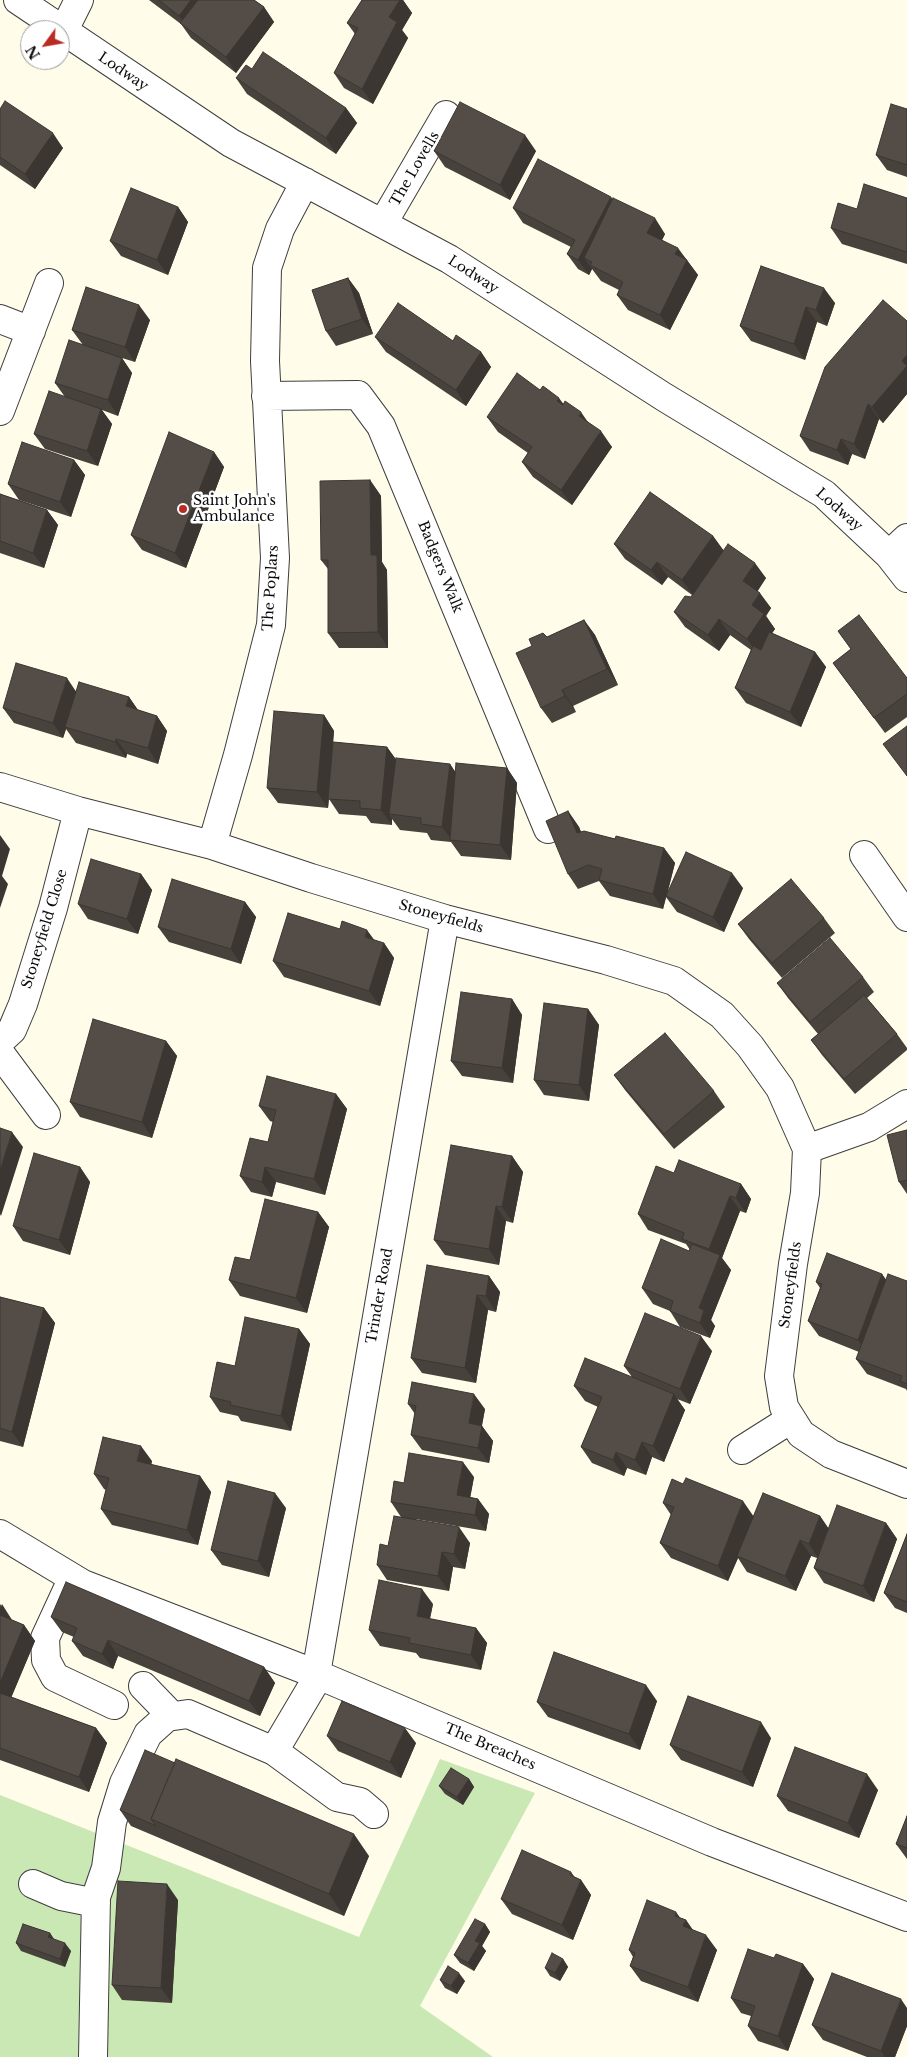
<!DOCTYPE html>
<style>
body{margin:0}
#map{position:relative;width:907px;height:2057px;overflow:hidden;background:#fffde9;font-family:"Libre Baskerville",serif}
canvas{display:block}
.north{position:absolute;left:20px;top:20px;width:50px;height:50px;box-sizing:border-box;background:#fff;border:1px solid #9d9d9d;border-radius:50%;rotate:238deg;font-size:14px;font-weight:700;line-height:20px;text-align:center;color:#0b0b0b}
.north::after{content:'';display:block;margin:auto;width:18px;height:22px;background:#ba2b24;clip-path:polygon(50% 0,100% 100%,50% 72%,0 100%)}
</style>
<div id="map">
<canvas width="907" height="2057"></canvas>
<div class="north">N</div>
</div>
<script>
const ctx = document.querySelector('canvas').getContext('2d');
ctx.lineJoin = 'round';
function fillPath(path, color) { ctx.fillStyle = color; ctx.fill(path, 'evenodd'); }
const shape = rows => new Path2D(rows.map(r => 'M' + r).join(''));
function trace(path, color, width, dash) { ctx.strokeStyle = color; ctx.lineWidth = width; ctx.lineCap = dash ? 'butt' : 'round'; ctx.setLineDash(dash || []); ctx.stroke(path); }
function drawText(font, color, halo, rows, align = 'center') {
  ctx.font = font + ' "Libre Baskerville",serif'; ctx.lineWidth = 5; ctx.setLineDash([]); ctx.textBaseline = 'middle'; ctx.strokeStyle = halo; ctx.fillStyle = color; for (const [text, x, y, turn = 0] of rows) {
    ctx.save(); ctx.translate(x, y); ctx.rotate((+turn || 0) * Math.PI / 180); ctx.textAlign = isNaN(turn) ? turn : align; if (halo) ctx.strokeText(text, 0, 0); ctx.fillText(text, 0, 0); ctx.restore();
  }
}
fillPath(shape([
 [440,1759,535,1793,420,2006,493,2057,0,2057,0,1795,359,1937]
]), '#cae8b4');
const minor = shape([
 [18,0,231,143,449,259,664,397,824,494,889,555,907,578],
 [63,32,79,0],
 [383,223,446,115],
 [0,319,31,331],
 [266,396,358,395,381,426,548,829],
 [0,411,49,283],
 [889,555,907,538],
 [0,787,78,811,212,845,311,878,445,919,606,960,674,981,722,1015,750,1046,780,1088,807,1149,805,1193,793,1264,779,1376,784,1407,801,1434,831,1454,907,1484],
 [212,845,238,755,271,625,275,558,265,361,267,268,280,229,305,182],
 [864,855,907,917],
 [0,1041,12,1030,23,1004,53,908,78,811],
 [0,1053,46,1115],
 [807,1149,869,1127,907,1104],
 [742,1450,791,1419],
 [0,1534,83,1584,316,1674,712,1842,907,1917],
 [69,1586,45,1638,46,1660,55,1677,114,1705],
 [316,1674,445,919],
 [319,1675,274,1751,337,1797,360,1802,374,1814],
 [143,1686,172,1716],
 [33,1884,61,1896,96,1903],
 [93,2057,96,1897,106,1868,112,1822,124,1783,148,1734,167,1717,188,1714,274,1751]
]);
trace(minor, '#3e3e3e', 30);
trace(minor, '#fff', 28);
fillPath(shape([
 [149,0,254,0,264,7,274,22,236,73,191,38,181,24],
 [362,0,403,0,412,13,402,30,408,38,373,104,344,88,334,73,355,34,347,23],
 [252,69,346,108,357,123,336,154,247,94,236,78],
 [0,109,63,148,35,189,0,165],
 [907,109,907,177,887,170,876,155],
 [434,151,536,151,510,200,445,167],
 [907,198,907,264,842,244,831,228,857,209],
 [612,199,665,234,662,240,686,259,698,275,670,330,628,310,617,295,619,290,601,281,592,269,589,275,578,269,567,254,571,247,523,223,513,208],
 [178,207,188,222,168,275,121,256,110,241],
 [761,266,835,303,827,326,817,322,805,360,751,341,740,326],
 [348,278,359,293,373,334,336,346,326,331],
 [150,320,135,362,122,358,132,373,118,416,102,410,112,424,98,466,45,449,34,434,65,397,55,383,83,345,72,330],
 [907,321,907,394,883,423,879,419,865,459,852,454,848,465,810,451,800,436],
 [375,337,453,341,481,352,491,367,466,406,386,352],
 [540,390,564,404,588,422,612,447,572,505,533,477,522,462,528,453,498,432,487,417],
 [214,452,224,467,186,568,142,550,131,535],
 [74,460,85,475,71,517,19,500,8,484],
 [370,480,381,496,382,562,387,570,388,648,339,648,328,633,328,569,321,560],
 [0,494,47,510,58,525,44,568,0,553],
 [713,536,723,550,766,578,757,591,771,608,766,616,775,629,772,633,815,652,826,667,801,727,746,703,735,688,751,650,730,635,719,651,685,627,674,612,691,597,692,595,668,577,662,585,625,559,614,544],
 [584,620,595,635,618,685,573,706,576,712,552,723,541,708,532,646,547,637],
 [838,631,907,678,907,717,885,733,833,663,851,649],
 [76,691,129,697,138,710,157,716,167,731,158,764,127,754,126,758,76,743,66,729,63,738,14,723,3,708],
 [324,715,334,731,333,742,387,747,396,760,450,764,456,773,507,768,517,783,511,860,461,856,451,842,431,840,427,833,400,830,392,819,392,825,371,823,366,816,339,814,329,799,328,808,278,803,267,788],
 [568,811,579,827,581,832,664,848,675,863,667,895,743,888,724,932,677,912,666,897,663,909,610,896,599,881,578,889,568,874],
 [141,874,152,890,138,934,88,919,78,904],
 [245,902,256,917,241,964,169,942,158,927],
 [824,918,835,933,782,978,749,939,738,924],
 [384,943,394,958,380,1006,284,977,273,961],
 [863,977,874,992,867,998,897,1034,907,1048,907,1050,855,1094,822,1055,811,1040,818,1034,788,998,777,983],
 [512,999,522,1015,513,1083,462,1076,451,1061],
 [588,1009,599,1025,589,1101,544,1095,534,1080],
 [166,1041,177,1056,152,1138,80,1117,70,1102],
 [614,1075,714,1091,725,1107,674,1149,625,1090],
 [336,1094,347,1109,325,1195,276,1182,272,1197,251,1192,240,1176,268,1142,273,1122,270,1121,259,1106],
 [907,1130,907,1194,899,1182],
 [512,1156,523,1172,513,1223,506,1221,499,1265,445,1255,434,1240],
 [80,1167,90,1182,70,1255,23,1241,13,1226],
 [674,1173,741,1184,751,1199,746,1213,740,1211,722,1258,731,1270,711,1320,715,1326,710,1338,680,1327,670,1311,653,1304,642,1288,690,1250,686,1244,648,1230,638,1214],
 [318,1212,329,1227,307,1313,240,1296,229,1280,250,1260],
 [882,1274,886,1280,907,1281,907,1391,906,1389,867,1374,856,1359,859,1352,819,1336,808,1321,820,1288,816,1282],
 [489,1276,500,1292,496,1312,488,1310,476,1383,422,1373,411,1358],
 [0,1297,44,1308,55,1323,23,1447,0,1441],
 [299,1329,310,1344,291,1431,241,1421,238,1416,220,1412,210,1397,235,1366],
 [712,1351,690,1404,677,1399,685,1410,664,1462,652,1457,646,1475,627,1468,624,1476,592,1463,581,1447,598,1407,585,1401,574,1386,632,1377,624,1366],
 [408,1404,485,1409,482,1426,493,1441,489,1463,422,1450,411,1435,415,1414],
 [152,1461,151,1465,200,1476,211,1492,198,1545,112,1525,101,1509,106,1490,104,1489,94,1474],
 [474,1477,470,1497,478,1499,489,1514,486,1531,415,1519,470,1543,465,1569,453,1567,449,1591,387,1580,377,1565,388,1546,401,1517,391,1502,404,1483],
 [663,1503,753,1516,820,1516,828,1528,886,1523,897,1539,874,1602,824,1583,814,1568,817,1558,811,1556,796,1591,747,1572,738,1558,728,1581,671,1558,660,1543,671,1515],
 [286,1508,269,1577,222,1565,211,1550],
 [907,1534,907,1613,895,1608,884,1593],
 [0,1604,12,1620,24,1625,35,1641,11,1697,96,1728,107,1743,89,1792,0,1760],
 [433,1604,430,1619,476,1628,487,1643,481,1670,420,1658,416,1653,380,1646,369,1630],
 [51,1617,264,1667,275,1683,260,1716,118,1656,113,1669,83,1656,72,1641,74,1637,62,1632],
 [657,1701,640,1750,548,1717,537,1702],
 [327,1736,416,1743,401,1778,338,1751],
 [771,1738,753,1787,681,1760,670,1745],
 [469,1779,474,1787,463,1805,445,1794,439,1786],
 [878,1790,859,1838,788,1811,777,1796],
 [120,1810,369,1856,344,1916,131,1826],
 [907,1816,907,1859,896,1844],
 [575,1877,581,1880,591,1895,573,1940,512,1914,501,1899],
 [178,1900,172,2003,122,2000,112,1985],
 [681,1918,686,1920,693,1930,717,1950,698,2002,641,1981,630,1966,633,1957,629,1950],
 [485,1924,490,1932,482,1946,486,1951,474,1971,460,1963,454,1955],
 [50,1933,54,1939,71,1951,65,1967,21,1951,16,1943],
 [774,1958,803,1964,814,1979,788,2051,758,2041,748,2026,751,2016,741,2013,731,1998],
 [563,1959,568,1967,560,1981,550,1976,545,1968],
 [440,1980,465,1981,457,1994,445,1988],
 [907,2008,907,2026,895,2057,867,2057,823,2040,812,2025]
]), '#48423d');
fillPath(shape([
 [191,0,213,0,190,31,179,16],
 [400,0,403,0,412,13,402,30,408,38,373,104,362,89,389,17],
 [264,7,274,22,236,73,226,57],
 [346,108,357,123,336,154,326,138],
 [53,133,63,148,35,189,25,174],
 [525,135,536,151,510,200,500,185],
 [611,197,622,212,592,262,584,258,592,269,589,275,578,260],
 [178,207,188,222,168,275,157,260],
 [655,218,665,234,658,248,647,233],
 [678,248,698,275,670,330,660,315,675,254],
 [348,278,359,293,373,334,362,319],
 [824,288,835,303,827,326,816,310],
 [139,305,150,320,135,362,125,347],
 [806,307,817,322,805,360,794,344],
 [481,352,491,367,466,406,456,390],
 [907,355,907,394,883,423,872,407,902,361],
 [122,358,132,373,118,416,108,400],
 [559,398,570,413,557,401],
 [868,404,879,419,865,459,854,444],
 [101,409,112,424,98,466,87,451],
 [581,412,592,428,579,416],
 [601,431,612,447,572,505,561,490],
 [841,439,852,454,848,465,837,450],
 [214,452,224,467,186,568,175,553],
 [74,460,85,475,71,517,60,502],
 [370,480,381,496,382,562,387,570,388,648,378,632,371,555],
 [47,510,58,525,44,568,33,553],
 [713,536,724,551,693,595,682,580],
 [657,562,668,577,662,585,651,570],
 [755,563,766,578,754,597,743,581],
 [760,593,771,608,766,616,775,629,758,654,747,639,752,605],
 [719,619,730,635,719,651,708,635],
 [584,620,595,635,618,685,607,669],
 [815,652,826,667,801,727,790,712],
 [67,678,77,693,65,727,66,729,63,738,53,723],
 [562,690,573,706,576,712,565,696],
 [129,697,140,713,126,706],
 [324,715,334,731,328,808,317,792],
 [157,716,167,731,158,764,148,748],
 [116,739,127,754,126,758,115,742],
 [387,747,398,762,389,814,392,819,392,825,381,810],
 [450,764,460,779,452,840,442,827],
 [507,768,517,783,511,860,500,845],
 [568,811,579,827,588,848,577,833],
 [0,835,10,849,2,876,8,884,0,908],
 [664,848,675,863,663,909,653,894],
 [732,873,743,888,724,932,713,917],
 [141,874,152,890,138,934,127,919],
 [245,902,256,917,241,964,231,949],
 [367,930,378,945,365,937],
 [384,943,394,958,380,1006,369,991],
 [512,999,522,1015,513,1083,502,1068],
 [588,1009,599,1025,589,1101,579,1085],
 [166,1041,177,1056,152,1138,142,1122],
 [336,1094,347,1109,325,1195,314,1179],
 [12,1132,23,1147,1,1216,0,1214,0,1170],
 [512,1156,523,1172,513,1223,502,1207],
 [80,1167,90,1182,70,1255,59,1240],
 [265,1167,276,1182,272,1197,262,1182],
 [741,1184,751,1199,746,1213,736,1198],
 [730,1196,740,1211,722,1258,731,1270,711,1320,715,1326,710,1338,700,1323,699,1308,718,1261,709,1249],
 [496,1206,506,1221,499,1265,489,1249],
 [318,1212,329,1227,307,1313,296,1298],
 [882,1274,893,1290,868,1355,858,1340],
 [489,1276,500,1292,496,1312,486,1296],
 [477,1295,488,1310,476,1383,465,1368],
 [44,1308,55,1323,23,1447,12,1432],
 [299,1329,310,1344,291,1431,281,1416],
 [701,1336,712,1351,690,1404,680,1389],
 [474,1394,485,1409,479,1439,469,1423],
 [674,1394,685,1410,664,1462,653,1446],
 [482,1426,493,1441,489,1463,478,1448],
 [642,1442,652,1457,646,1475,635,1460],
 [141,1446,152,1461,148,1477,137,1461],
 [616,1452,627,1468,624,1476,613,1460],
 [463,1462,474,1477,468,1510,457,1495],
 [200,1476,211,1492,198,1545,187,1530],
 [275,1493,286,1508,269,1577,258,1561],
 [478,1499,489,1514,486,1531,475,1515],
 [743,1501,754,1517,737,1556,738,1558,728,1581,718,1566],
 [820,1516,831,1532,819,1559,809,1544],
 [886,1523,897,1539,874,1602,863,1586],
 [459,1527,470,1543,465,1569,454,1554],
 [800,1540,811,1556,796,1591,785,1576],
 [442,1552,453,1567,449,1591,438,1576],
 [422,1589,433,1604,427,1631,417,1616],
 [2,1604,12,1620,0,1617,0,1609],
 [24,1625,35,1641,4,1715,0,1710,0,1683],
 [476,1628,487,1643,481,1670,471,1655],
 [108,1640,118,1656,113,1669,102,1654],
 [264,1667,275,1683,260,1716,249,1701],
 [646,1685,657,1701,640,1750,629,1734],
 [761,1722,771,1738,753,1787,742,1772],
 [96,1728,107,1743,89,1792,79,1777],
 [405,1728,416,1743,401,1778,390,1762],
 [867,1774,878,1790,859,1838,848,1823],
 [469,1779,474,1787,463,1805,457,1797],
 [354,1834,369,1856,344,1916,329,1894],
 [571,1872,579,1883,581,1880,591,1895,573,1940,562,1925],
 [167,1884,178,1900,172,2003,161,1988],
 [676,1912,684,1923,686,1920,696,1935,694,1942,675,1916],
 [485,1924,490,1932,482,1946,486,1951,474,1971,468,1963,475,1941],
 [50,1933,55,1941,48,1937],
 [706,1935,717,1950,698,2002,688,1987],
 [65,1943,71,1951,65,1967,60,1959],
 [563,1959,568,1967,560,1981,555,1973],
 [803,1964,814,1979,788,2051,778,2036],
 [459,1973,465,1981,457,1994,451,1986],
 [901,1999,907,2008,907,2026,895,2057,885,2057,881,2051]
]), '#3b3632');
const building = shape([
 [159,0,191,0,179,16,159,0],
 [198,0,254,0,264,7,226,57,180,23,198,0],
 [362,0,400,0,389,17,397,22,362,89,334,73,358,28,347,23,362,0],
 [263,52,346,108,326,138,236,78,246,65,252,69,263,52],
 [5,101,53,133,25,174,0,157,0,109,5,101],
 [460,102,525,135,500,185,434,151,460,102],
 [891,104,907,109,907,165,876,155,891,104],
 [538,159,611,197,578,260,567,254,575,240,513,208,538,159],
 [864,184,907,198,907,252,831,228,838,203,857,209,864,184],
 [131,188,178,207,157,260,110,241,131,188],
 [613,198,655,218,647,233,678,248,675,254,687,260,660,315,617,295,623,282,590,265,592,262,584,258,613,198],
 [761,266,824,288,816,310,806,307,794,344,740,326,761,266],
 [348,278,362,319,326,331,312,290,348,278],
 [86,287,139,305,125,347,72,330,86,287],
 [883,300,907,321,907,355,902,361,907,366,872,407,868,404,854,444,841,439,837,450,800,436,825,367,883,300],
 [398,303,453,341,456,335,481,352,456,390,375,337,398,303],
 [69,340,122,358,108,400,55,383,69,340],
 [517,373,540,390,543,386,559,398,557,401,563,405,565,401,581,412,579,416,601,431,561,490,522,462,532,447,487,417,517,373],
 [49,391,101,409,87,451,34,434,49,391],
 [169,432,214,452,175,553,131,535,169,432],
 [22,442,74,460,60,502,8,484,22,442],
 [370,480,371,555,377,555,378,632,328,633,328,560,321,560,320,481,370,480],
 [650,492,713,536,682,580,657,562,651,570,614,544,650,492],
 [0,494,47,510,33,553,0,541,0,494],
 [728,544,755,563,743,581,760,593,752,605,764,614,747,639,719,619,708,635,674,612,685,596,691,597,728,544],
 [859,615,907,678,907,694,874,718,833,663,851,649,838,631,859,615],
 [584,620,607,669,562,690,565,696,541,708,516,653,532,646,529,639,543,633,547,637,584,620],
 [769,632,815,652,790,712,735,688,753,646,761,650,769,632],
 [16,663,67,678,53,723,3,708,16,663],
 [79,682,129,697,126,706,157,716,148,748,116,739,115,742,65,727,79,682],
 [274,711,324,715,317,792,267,788,274,711],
 [907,726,907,776,883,744,907,726],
 [333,742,387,747,381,810,360,808,360,801,328,799,333,742],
 [396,758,450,764,442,827,421,824,421,818,389,814,396,758],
 [456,763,507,768,500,845,450,840,456,763],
 [568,811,577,833,584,831,615,839,616,836,664,848,653,894,599,880,602,869,588,865,568,874,546,821,568,811],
 [686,852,732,873,713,917,666,896,686,852],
 [91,859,141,874,127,919,78,904,91,859],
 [172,879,245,902,231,949,158,927,172,879],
 [791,879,824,918,772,963,738,924,791,879],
 [288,913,340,929,342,921,367,930,365,937,384,943,369,991,273,961,288,913],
 [830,938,863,977,810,1022,777,983,830,938],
 [461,992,512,999,502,1068,451,1061,461,992],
 [864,995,897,1034,844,1079,811,1040,864,995],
 [544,1003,588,1009,579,1085,534,1080,544,1003],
 [93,1019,166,1041,142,1122,70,1102,93,1019],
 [665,1033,714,1091,664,1134,614,1075,665,1033],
 [267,1076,336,1094,314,1179,265,1167,262,1182,240,1176,250,1138,268,1142,276,1110,259,1106,267,1076],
 [0,1128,12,1132,0,1170,0,1128],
 [907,1130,907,1180,899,1182,887,1135,907,1130],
 [451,1145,512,1156,502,1207,496,1206,489,1249,434,1240,451,1145],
 [34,1153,80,1167,59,1240,13,1226,34,1153],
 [679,1160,741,1184,736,1198,730,1196,709,1249,682,1239,684,1233,638,1214,656,1166,674,1173,679,1160],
 [265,1199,318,1212,296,1298,229,1280,235,1257,250,1260,265,1199],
 [661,1239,689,1251,692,1244,720,1255,699,1308,704,1310,700,1323,670,1311,673,1301,642,1288,661,1239],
 [827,1253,882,1274,858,1340,808,1321,822,1284,816,1282,827,1253],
 [427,1265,489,1276,486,1296,477,1295,465,1368,411,1358,427,1265],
 [888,1274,907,1281,907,1384,900,1381,902,1376,856,1359,888,1274],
 [0,1297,44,1308,12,1432,0,1428,0,1297],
 [645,1313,701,1336,680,1389,624,1366,645,1313],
 [245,1317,299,1329,281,1416,230,1405,231,1402,210,1397,217,1362,235,1366,245,1317],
 [585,1358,674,1394,653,1446,642,1442,635,1460,616,1452,613,1460,581,1447,602,1397,574,1386,585,1358],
 [412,1382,474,1394,469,1423,482,1426,478,1448,411,1435,416,1406,408,1404,412,1382],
 [103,1437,141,1446,137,1461,200,1476,187,1530,101,1509,109,1478,94,1474,103,1437],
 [409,1453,463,1462,457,1495,478,1499,475,1515,391,1502,394,1481,404,1483,409,1453],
 [686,1478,743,1501,718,1566,660,1543,674,1507,663,1503,672,1479,683,1484,686,1478],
 [228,1481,275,1493,258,1561,211,1550,228,1481],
 [763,1493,820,1516,809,1544,800,1540,785,1576,737,1556,763,1493],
 [837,1505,886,1523,863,1586,814,1568,837,1505],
 [394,1516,459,1527,454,1554,442,1552,438,1576,377,1565,380,1544,388,1546,394,1516],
 [907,1534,907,1602,884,1593,907,1534],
 [379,1580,422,1589,417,1616,476,1628,471,1655,409,1643,410,1638,369,1630,379,1580],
 [66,1582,264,1667,249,1701,108,1640,102,1654,72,1641,77,1628,51,1617,66,1582],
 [0,1615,24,1625,0,1683,0,1615],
 [554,1652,646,1685,629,1734,537,1702,554,1652],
 [0,1693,96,1728,79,1777,0,1748,0,1693],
 [688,1696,761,1722,742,1772,670,1745,688,1696],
 [342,1701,405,1728,390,1762,327,1736,342,1701],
 [795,1747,867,1774,848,1823,777,1796,795,1747],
 [145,1750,175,1763,151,1819,156,1826,120,1810,145,1750],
 [176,1759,354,1834,329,1894,151,1819,176,1759],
 [451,1768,469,1779,457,1797,439,1786,451,1768],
 [907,1816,907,1848,896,1844,907,1816],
 [522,1850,571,1872,570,1875,581,1880,562,1925,501,1899,522,1850],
 [118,1881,167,1884,161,1988,112,1985,118,1881],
 [647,1900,676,1912,675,1916,686,1920,683,1926,706,1935,688,1987,630,1966,635,1953,629,1950,647,1900],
 [475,1919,485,1924,475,1941,480,1943,468,1963,454,1955,475,1919],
 [23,1924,50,1933,48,1937,65,1943,60,1959,16,1943,23,1924],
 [748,1949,774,1958,776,1954,803,1964,778,2036,748,2026,755,2006,731,1998,748,1949],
 [552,1953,563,1959,555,1973,545,1968,552,1953],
 [448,1966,459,1973,451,1986,440,1980,448,1966],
 [832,1973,901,1999,881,2051,812,2025,832,1973]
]);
fillPath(building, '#544d47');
trace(building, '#3b3632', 1);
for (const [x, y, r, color] of [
 [183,509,5,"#ba2b24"]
]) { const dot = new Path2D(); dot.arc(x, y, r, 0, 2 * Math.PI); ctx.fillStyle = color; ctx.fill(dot); trace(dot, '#fff', 2); }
drawText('14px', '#0b0b0b', '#fff', [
 ["Lodway",123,72,34],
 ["The Lovells",415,169,-60],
 ["Lodway",473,275,33],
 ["Lodway",839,510,41],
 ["Badgers Walk",440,567,68],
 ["The Poplars",271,588,-86],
 ["Stoneyfields",441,917,16],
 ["Stoneyfield Close",45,929,-73],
 ["Stoneyfields",791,1285,-82],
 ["Trinder Road",380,1296,-80],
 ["The Breaches",490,1747,23]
]);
drawText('14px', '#0b0b0b', '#fff', [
 ["Saint John's",193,501],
 ["Ambulance",193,517]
], 'left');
</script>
